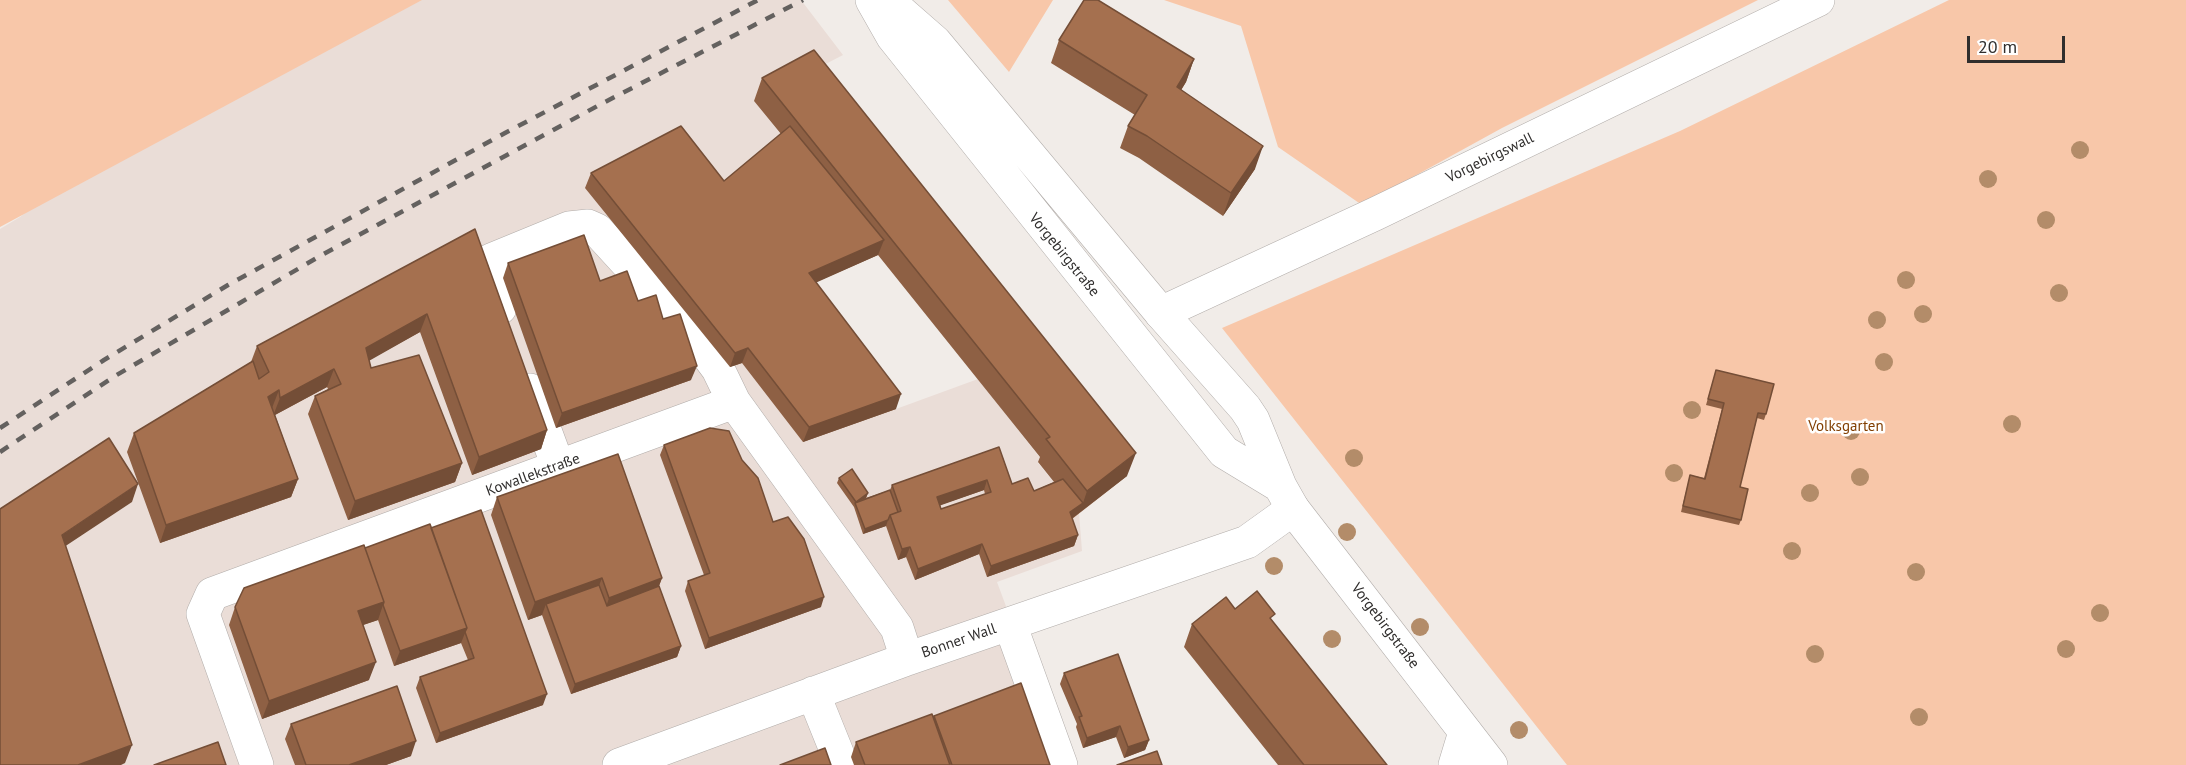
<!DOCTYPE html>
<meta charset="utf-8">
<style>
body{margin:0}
#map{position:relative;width:2186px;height:765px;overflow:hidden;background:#f1ece8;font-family:"PT Sans",sans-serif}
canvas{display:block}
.scale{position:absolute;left:1967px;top:36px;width:98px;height:27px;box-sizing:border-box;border:3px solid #302e2d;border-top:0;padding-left:8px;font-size:18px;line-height:21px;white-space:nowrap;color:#302e2d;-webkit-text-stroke:4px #fff;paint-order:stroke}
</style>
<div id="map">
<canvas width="2186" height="765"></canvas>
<div class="scale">20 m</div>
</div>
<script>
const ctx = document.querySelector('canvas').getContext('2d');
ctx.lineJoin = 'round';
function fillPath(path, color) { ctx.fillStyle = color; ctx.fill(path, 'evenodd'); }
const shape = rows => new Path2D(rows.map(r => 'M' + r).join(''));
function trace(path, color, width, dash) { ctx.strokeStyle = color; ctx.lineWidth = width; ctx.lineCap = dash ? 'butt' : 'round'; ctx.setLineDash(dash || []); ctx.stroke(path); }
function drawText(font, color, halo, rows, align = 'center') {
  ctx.font = font + ' "PT Sans",sans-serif'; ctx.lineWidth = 5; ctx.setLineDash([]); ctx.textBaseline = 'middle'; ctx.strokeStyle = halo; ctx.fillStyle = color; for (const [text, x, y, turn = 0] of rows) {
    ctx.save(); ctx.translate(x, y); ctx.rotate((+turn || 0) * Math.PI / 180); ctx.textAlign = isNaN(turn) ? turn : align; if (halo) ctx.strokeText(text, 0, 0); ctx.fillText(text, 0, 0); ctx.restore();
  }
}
fillPath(shape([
 [402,0,801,0,843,55,754,101,878,255,804,287,896,409,978,379,1041,459,1038,463,1079,513,1082,551,997,582,1065,765,0,765,0,229,20,217,100,153]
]), '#eaddd7');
fillPath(shape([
 [0,0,422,0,0,227],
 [948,0,1053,0,1009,72],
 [1164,0,1758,0,1502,128,1362,205,1278,147,1241,26],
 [1949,0,2186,0,2186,765,1567,765,1222,328,1680,131]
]), '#f8c7a9');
const minor = shape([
 [500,308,488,273,491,260,569,228,588,226,597,230,692,334,718,369,734,402],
 [1161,313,1375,214,1818,0],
 [530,390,558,466],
 [1010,624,1061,765],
 [813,693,842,765],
 [257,765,203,614,212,594,734,402,897,628,907,659],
 [619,765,907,659,1247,542,1293,509],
 [1455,765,1465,732]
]);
const major = shape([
 [872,0,893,37,1224,452,1280,486],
 [887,0,935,42,1161,313,1245,408,1253,420,1280,486,1293,509,1491,765]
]);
trace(minor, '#b2adaa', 34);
trace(major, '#b2adaa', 34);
trace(minor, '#fff', 33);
trace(major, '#fff', 33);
trace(shape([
 [0,428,104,360,228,285,505,133,758,0],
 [0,452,115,376,320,256,603,103,803,0]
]), '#64615f', 4.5, [10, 10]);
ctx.fillStyle = '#b38c69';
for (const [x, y] of [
 [2080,150],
 [1988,179],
 [2046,220],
 [1906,280],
 [2059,293],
 [1923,314],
 [1877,320],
 [1884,362],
 [1692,410],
 [2012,424],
 [1851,431],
 [1354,458],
 [1674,473],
 [1860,477],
 [1810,493],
 [1347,532],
 [1792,551],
 [1274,566],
 [1916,572],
 [2100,613],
 [1420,627],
 [1332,639],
 [2066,649],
 [1815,654],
 [1919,717],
 [1519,730]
]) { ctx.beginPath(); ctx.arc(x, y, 9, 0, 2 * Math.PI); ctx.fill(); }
fillPath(shape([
 [1059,40,1194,59,1186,82,1181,90,1255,169,1223,216,1139,158,1120,148,1128,126,1135,115,1051,63],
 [762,78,1127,476,1072,519,1078,535,1074,546,987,577,979,554,915,580,906,557,898,560,886,526,863,534,854,507,837,483,839,478,868,493,866,498,890,490,892,485,999,447,1012,484,1034,491,1054,482,1038,462,1040,457,878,255,816,282,896,409,803,442,742,363,730,367,585,188,591,173,724,181,781,134,754,101],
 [984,490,985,494,941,509,940,505],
 [475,229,547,430,541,449,472,475,420,332,369,360,371,368,462,463,455,482,348,520,308,414,315,396,328,389,327,387,275,415,298,479,291,497,160,543,127,452,134,433,251,362,257,346],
 [508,263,600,281,638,301,663,319,691,380,556,428,503,278],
 [1716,370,1766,414,1764,420,1757,418,1740,487,1741,520,1739,525,1681,512,1690,475,1704,478,1722,409,1706,405],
 [664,445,742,460,773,522,821,607,705,649,685,591,688,581,704,575,660,455],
 [497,497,662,578,659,586,681,646,677,657,571,694,542,615,528,620,491,515],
 [431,528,543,705,436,743,416,688,420,677,468,660,461,643,394,666,378,620,363,625,369,680,262,719,229,625,235,607,365,548],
 [1235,609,1272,621,1387,765,1278,765,1184,647,1192,624],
 [1064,673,1149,740,1145,750,1124,758,1116,737,1083,748,1076,727,1077,724,1060,684],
 [934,716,1050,765,854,765,851,757,856,742,933,719],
 [291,724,411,756,386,765,295,765,285,739]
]), '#8e6044');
fillPath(shape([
 [1194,59,1186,82,1169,110,1177,87],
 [1263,146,1255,169,1223,216,1231,193],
 [884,240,878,255,804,288,809,273],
 [427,314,420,332,360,366,366,348],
 [748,348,742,363,730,367,735,353],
 [697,366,691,380,556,428,562,413],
 [334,369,327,387,273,416,280,398],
 [279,390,272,408,268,397],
 [901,394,896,409,803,442,809,427],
 [547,430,541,449,472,475,479,457],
 [1136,453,1127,476,1066,523,1070,512,1083,503,1087,491],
 [462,463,455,482,348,520,355,501],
 [298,479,291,497,160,543,166,525],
 [987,480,984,490,933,508,937,497],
 [138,484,132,502,55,553,62,535],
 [868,493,866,498,855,503],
 [888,520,886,526,863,534,865,529],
 [1078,535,1074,546,987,577,991,566],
 [982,544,979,554,915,580,918,569],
 [910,547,906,557,898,560,902,549],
 [602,578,595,596,546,604,542,615,528,620,535,602],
 [662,578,655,596,603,616,609,598],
 [824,597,821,607,705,649,709,638],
 [384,602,378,620,351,629,358,611],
 [467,628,461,643,394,666,400,651],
 [681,646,677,657,571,694,575,684],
 [376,662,369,680,262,719,269,701],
 [547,694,543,705,436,743,440,733],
 [1120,726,1116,737,1083,748,1087,738],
 [1149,740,1145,750,1124,758,1128,747],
 [416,741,411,756,386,765,349,765],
 [132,745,125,763,121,765,78,765]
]), '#744e37');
const building = shape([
 [1084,0,1098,0,1194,59,1177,87,1263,146,1231,193,1147,136,1128,126,1147,95,1059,40,1084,0],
 [814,50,1136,453,1087,491,1046,439,1050,437,762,78,814,50],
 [681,126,724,181,790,126,884,240,809,273,901,394,809,427,748,348,735,353,591,173,681,126],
 [475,229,547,430,479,457,427,314,366,348,371,368,419,355,462,463,355,501,315,396,341,384,334,369,280,398,279,390,268,397,298,479,166,525,134,433,253,361,259,379,269,372,257,346,475,229],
 [584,235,600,281,627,271,638,301,656,295,663,319,680,314,697,366,562,413,508,263,584,235],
 [1716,370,1774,384,1766,414,1758,413,1748,454,1740,487,1748,489,1741,520,1683,506,1690,475,1705,479,1724,403,1708,399,1716,370],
 [710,428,729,431,742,460,758,478,773,522,788,517,804,539,824,597,709,638,688,581,710,573,664,445,710,428],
 [109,438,138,484,62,535,132,745,78,765,0,765,0,509,109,438],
 [999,447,1012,484,1028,478,1034,491,1063,479,1083,503,1070,512,1078,535,991,566,982,544,918,569,910,547,902,549,890,515,901,511,892,485,999,447],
 [987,480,991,492,941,509,937,497,987,480],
 [618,454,662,578,609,598,602,578,535,602,497,497,618,454],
 [852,469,868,493,856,502,839,478,852,469],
 [890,490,898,512,890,515,888,520,865,529,855,503,890,490],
 [481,510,547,694,440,733,420,677,474,658,465,632,467,628,431,528,481,510],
 [430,524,467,628,400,651,383,605,384,602,365,548,430,524],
 [364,545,384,602,358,611,376,662,269,701,235,607,244,588,364,545],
 [599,585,607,606,659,586,681,646,575,684,546,604,599,585],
 [1257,591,1275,614,1270,618,1387,765,1304,765,1192,624,1226,597,1235,609,1257,591],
 [1118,654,1149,740,1128,747,1120,726,1087,738,1079,717,1082,716,1064,673,1118,654],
 [1021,683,1050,765,952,765,934,716,1021,683],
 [397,686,416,741,349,765,306,765,291,724,397,686],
 [932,714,950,765,865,765,856,742,932,714],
 [218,742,226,765,154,765,218,742],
 [825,748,831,765,780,765,825,748],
 [1157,751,1162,765,1117,765,1157,751]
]);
fillPath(building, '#a5704f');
trace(building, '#744e37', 1.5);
drawText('15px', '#302e2d', '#fff', [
 ["Vorgebirgswall",1490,158,-26],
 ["Vorgebirgstraße",1064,255,51],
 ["Kowallekstraße",533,475,-20],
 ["Vorgebirgstraße",1385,626,53],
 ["Bonner Wall",959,641,-19]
]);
drawText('15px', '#813e01', '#fff', [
 ["Volksgarten",1846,427]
]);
</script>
